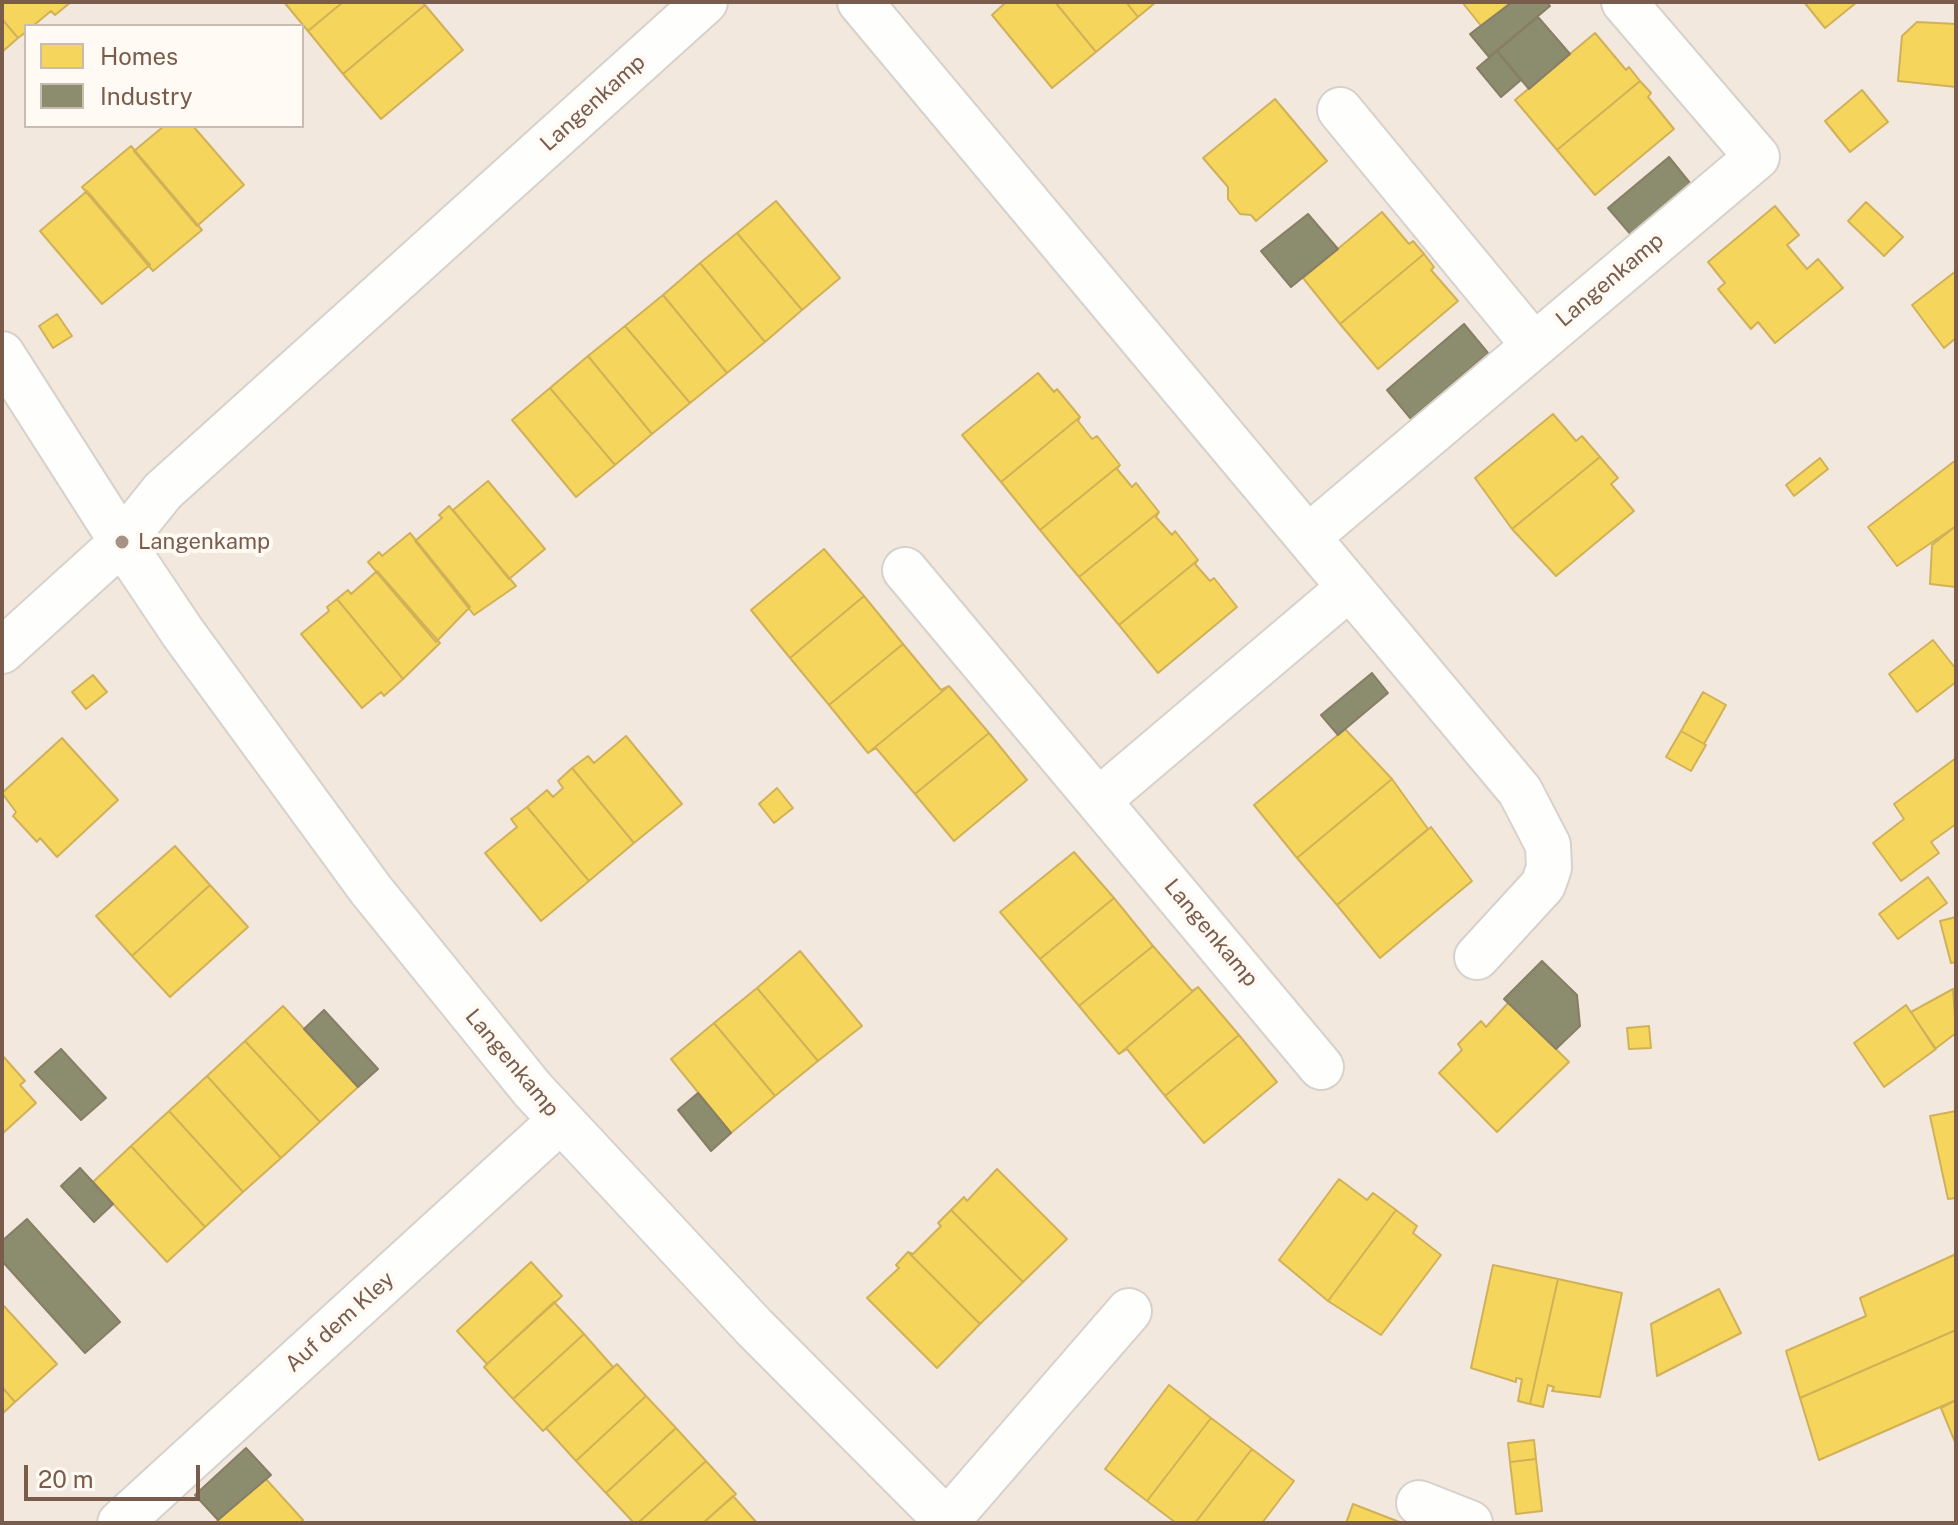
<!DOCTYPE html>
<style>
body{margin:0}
#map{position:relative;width:1958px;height:1525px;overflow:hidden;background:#f9f5f0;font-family:"Public Sans",sans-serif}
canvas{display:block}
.frame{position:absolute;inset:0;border:4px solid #7a5c4d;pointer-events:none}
.legend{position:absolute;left:24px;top:24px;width:280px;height:104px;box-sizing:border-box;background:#fffaf3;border:2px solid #cabbb1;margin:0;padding:10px 14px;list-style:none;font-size:24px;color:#7a5c4d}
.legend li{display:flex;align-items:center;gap:16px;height:40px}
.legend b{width:40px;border:2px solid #cabbb1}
.scale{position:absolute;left:24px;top:1465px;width:176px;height:36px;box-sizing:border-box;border:4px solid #7a5c4d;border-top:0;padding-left:10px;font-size:24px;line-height:28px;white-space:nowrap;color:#7a5c4d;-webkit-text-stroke:6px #fffaf3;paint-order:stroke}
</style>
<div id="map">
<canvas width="1958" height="1525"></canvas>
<div class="frame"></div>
<ul class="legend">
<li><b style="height:22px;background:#f6d55c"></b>Homes</li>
<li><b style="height:22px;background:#8c8c6e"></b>Industry</li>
</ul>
<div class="scale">20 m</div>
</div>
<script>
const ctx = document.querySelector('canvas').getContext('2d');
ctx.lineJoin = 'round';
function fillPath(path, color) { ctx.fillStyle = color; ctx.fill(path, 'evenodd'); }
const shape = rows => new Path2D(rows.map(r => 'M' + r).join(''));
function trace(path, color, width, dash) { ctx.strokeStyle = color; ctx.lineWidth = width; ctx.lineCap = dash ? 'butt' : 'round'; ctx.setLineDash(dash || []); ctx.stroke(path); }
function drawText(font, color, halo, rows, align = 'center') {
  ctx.font = font + ' "Public Sans",sans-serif'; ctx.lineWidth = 8; ctx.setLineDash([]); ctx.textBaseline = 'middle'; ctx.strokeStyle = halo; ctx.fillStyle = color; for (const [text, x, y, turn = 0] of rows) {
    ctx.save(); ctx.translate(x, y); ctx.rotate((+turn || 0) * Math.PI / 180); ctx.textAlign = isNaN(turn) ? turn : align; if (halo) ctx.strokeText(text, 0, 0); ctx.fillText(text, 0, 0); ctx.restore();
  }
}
fillPath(shape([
 [2,2,1956,2,1956,1523,2,1523],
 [26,26,302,26,302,126,26,126]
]), '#f2e8de');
const homes = shape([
 [2,2,71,2,55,15,51,11,33,26,26,26,26,32,18,38,2,19,2,2],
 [284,2,343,2,308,31,284,2],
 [343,2,422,2,425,5,343,74,308,31,343,2],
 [1006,2,1055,2,1096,52,1052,88,992,15,1006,2],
 [1055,2,1126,2,1138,17,1096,52,1055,2],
 [1126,2,1156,2,1138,17,1126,2],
 [1462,2,1512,2,1482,27,1462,2],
 [1804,2,1857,2,1825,28,1804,2],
 [425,5,463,50,381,119,343,74,425,5],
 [2,19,18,38,2,52,2,19],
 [1917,22,1956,24,1956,87,1898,81,1902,36,1917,22],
 [1595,33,1626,70,1629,67,1640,81,1557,150,1515,100,1595,33],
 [1640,81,1651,93,1648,97,1674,129,1595,195,1557,150,1640,81],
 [1862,90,1888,122,1850,152,1825,121,1862,90],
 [1275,99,1327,161,1256,221,1251,215,1240,214,1228,199,1228,187,1203,158,1275,99],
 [164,126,193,126,244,185,197,226,134,151,164,126],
 [131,146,202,230,153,271,82,187,131,146],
 [87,191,150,265,102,304,40,231,87,191],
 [776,201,840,278,802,310,737,233,776,201],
 [1866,202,1903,237,1884,256,1848,221,1866,202],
 [1775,206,1799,235,1787,245,1807,269,1818,259,1843,288,1775,343,1758,322,1751,329,1718,289,1725,283,1708,262,1775,206],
 [1382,212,1409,244,1413,241,1424,254,1340,324,1303,278,1382,212],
 [737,233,802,310,765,342,700,263,737,233],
 [1424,254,1434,267,1431,270,1458,301,1378,369,1340,324,1424,254],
 [700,263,765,342,727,373,663,295,700,263],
 [1956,271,1956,338,1944,348,1912,305,1956,271],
 [663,295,727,373,690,403,625,326,663,295],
 [57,314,72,336,53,348,39,326,57,314],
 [625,326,690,403,652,434,588,356,625,326],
 [588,356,652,434,615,465,550,388,588,356],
 [1038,373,1054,392,1057,389,1080,417,1001,482,962,435,1038,373],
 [550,388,615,465,576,497,512,420,550,388],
 [1553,414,1576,441,1582,436,1600,457,1512,529,1475,478,1553,414],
 [1080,417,1078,421,1092,439,1097,436,1120,465,1040,530,1001,482,1080,417],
 [1600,457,1618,478,1611,484,1634,511,1556,576,1512,529,1600,457],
 [1820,458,1828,469,1794,496,1786,485,1820,458],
 [1956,460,1956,526,1897,566,1868,527,1956,460],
 [1120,465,1117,469,1132,487,1136,483,1159,512,1079,577,1040,530,1120,465],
 [488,481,545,549,509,579,453,510,488,481],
 [449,506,516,586,474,615,415,541,442,518,439,515,449,506],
 [1159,512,1156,517,1172,535,1175,531,1198,560,1119,625,1079,577,1159,512],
 [1956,526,1956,587,1930,584,1932,545,1956,526],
 [410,533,470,607,436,642,368,562,379,552,382,556,410,533],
 [824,549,864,596,790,658,751,610,824,549],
 [1198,560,1195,564,1210,581,1214,578,1237,607,1158,673,1119,625,1198,560],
 [377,571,440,643,403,679,337,599,348,590,351,594,377,571],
 [864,596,903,644,829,705,790,658,864,596],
 [337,599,403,679,384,696,381,692,362,708,301,634,329,611,327,607,337,599],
 [1933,640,1956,669,1956,682,1917,712,1889,674,1933,640],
 [903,644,941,690,949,686,868,753,829,705,903,644],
 [93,675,107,692,86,709,72,692,93,675],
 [949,686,989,733,915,794,876,748,868,753,949,686],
 [1703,692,1726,705,1704,744,1681,731,1703,692],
 [1345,729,1392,779,1297,858,1254,805,1345,729],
 [1681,731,1706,745,1691,771,1666,757,1681,731],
 [989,733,1027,780,954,841,915,794,989,733],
 [626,736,682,804,634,843,572,768,588,756,594,763,626,736],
 [62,738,118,800,57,857,40,838,37,842,13,816,16,812,2,793,62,738],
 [1956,758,1956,824,1931,842,1939,853,1901,881,1873,843,1904,819,1894,804,1956,758],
 [572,768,634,843,589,881,527,807,547,790,553,797,563,788,558,781,572,768],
 [1392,779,1428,829,1337,905,1297,858,1392,779],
 [777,788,793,808,774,823,759,804,777,788],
 [527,807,589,881,541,921,485,853,517,827,511,819,527,807],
 [1431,827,1472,881,1380,958,1337,905,1431,827],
 [175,846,210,885,132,956,96,916,175,846],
 [1074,852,1114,898,1040,959,1000,912,1074,852],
 [1928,877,1947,903,1898,939,1879,914,1928,877],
 [210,885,248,927,170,997,132,956,210,885],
 [1114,898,1153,946,1079,1006,1040,959,1114,898],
 [1956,917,1956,962,1951,963,1940,921,1956,917],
 [1153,946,1192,991,1198,987,1119,1054,1079,1006,1153,946],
 [800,951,862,1026,818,1061,757,988,800,951],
 [1198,987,1239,1035,1165,1096,1127,1049,1119,1054,1198,987],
 [757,988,818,1061,775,1096,714,1023,757,988],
 [1953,989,1956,1033,1935,1049,1911,1012,1953,989],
 [1509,1002,1569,1062,1497,1132,1439,1073,1462,1050,1458,1044,1481,1021,1486,1027,1509,1002],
 [1906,1005,1936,1049,1884,1087,1854,1043,1906,1005],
 [283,1006,358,1087,320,1122,245,1041,283,1006],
 [714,1023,775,1096,731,1133,671,1059,714,1023],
 [1649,1026,1651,1048,1629,1049,1627,1028,1649,1026],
 [1239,1035,1277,1082,1204,1143,1165,1096,1239,1035],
 [245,1041,320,1122,281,1158,207,1076,245,1041],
 [2,1055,25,1081,20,1085,36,1103,2,1134,2,1055],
 [207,1076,281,1158,243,1192,169,1111,207,1076],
 [169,1111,243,1192,205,1227,131,1146,169,1111],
 [1956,1111,1956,1198,1948,1199,1930,1116,1956,1111],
 [131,1146,205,1227,167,1262,93,1182,131,1146],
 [997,1169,1067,1239,1023,1282,951,1210,964,1197,967,1201,997,1169],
 [1339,1179,1367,1200,1373,1193,1396,1210,1328,1301,1279,1260,1339,1179],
 [951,1210,1023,1282,980,1324,908,1252,913,1254,941,1226,938,1223,951,1210],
 [1396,1210,1417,1226,1413,1233,1441,1255,1381,1335,1328,1301,1396,1210],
 [908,1252,980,1324,937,1368,867,1298,899,1268,896,1265,908,1252],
 [1956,1254,1956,1330,1800,1398,1786,1351,1866,1316,1860,1298,1956,1254],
 [531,1262,562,1296,487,1364,457,1331,531,1262],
 [1493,1265,1558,1279,1530,1404,1518,1401,1522,1379,1516,1378,1516,1382,1471,1368,1493,1265],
 [1558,1279,1622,1293,1600,1397,1552,1391,1554,1387,1548,1385,1543,1407,1530,1404,1558,1279],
 [1719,1289,1741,1333,1657,1376,1651,1324,1719,1289],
 [554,1302,584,1334,513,1399,484,1367,554,1302],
 [2,1304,57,1364,15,1402,2,1387,2,1304],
 [1956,1330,1956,1400,1819,1460,1800,1398,1956,1330],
 [584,1334,613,1367,543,1431,513,1399,584,1334],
 [617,1364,646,1396,576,1461,546,1428,617,1364],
 [1169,1385,1211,1418,1147,1501,1105,1469,1169,1385],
 [2,1387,15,1402,2,1414,2,1387],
 [646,1396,676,1428,606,1493,576,1461,646,1396],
 [1956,1400,1956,1442,1955,1442,1941,1408,1956,1400],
 [1211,1418,1252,1449,1195,1523,1176,1523,1147,1501,1211,1418],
 [676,1428,706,1461,638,1523,634,1523,606,1493,676,1428],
 [1534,1440,1536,1459,1510,1462,1508,1443,1534,1440],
 [1252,1449,1294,1481,1262,1523,1195,1523,1252,1449],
 [1536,1459,1542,1511,1516,1514,1510,1462,1536,1459],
 [706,1461,736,1494,703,1523,638,1523,706,1461],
 [265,1478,303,1520,300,1523,215,1523,265,1478],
 [733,1496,757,1523,703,1523,733,1496],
 [1353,1504,1402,1523,1346,1523,1353,1504]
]);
fillPath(homes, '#f6d55c');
trace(homes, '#d1b158', 2);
const industry = shape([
 [1512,2,1547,2,1550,6,1489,57,1470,34,1512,2],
 [1538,17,1570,54,1529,89,1497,51,1538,17],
 [1497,51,1521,80,1501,97,1477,68,1497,51],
 [1669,157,1694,188,1633,237,1608,208,1669,157],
 [1308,214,1338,249,1291,287,1261,251,1308,214],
 [1464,324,1488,353,1411,419,1387,390,1464,324],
 [1372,673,1388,693,1338,735,1321,715,1372,673],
 [1542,961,1577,995,1580,1026,1556,1049,1504,999,1542,961],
 [324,1010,378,1069,358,1087,304,1029,324,1010],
 [61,1049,106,1098,81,1120,35,1072,61,1049],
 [698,1093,731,1133,711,1151,678,1110,698,1093],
 [80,1168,113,1204,94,1222,61,1186,80,1168],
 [27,1219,120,1322,85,1353,2,1261,2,1241,27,1219],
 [246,1448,271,1475,218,1520,195,1495,246,1448]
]);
fillPath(industry, '#8c8c6e');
trace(industry, '#877e64', 2);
const minor = shape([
 [705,2,163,491,122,542,183,633,371,890,533,1090,754,1327,949,1523],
 [860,2,1520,791,1548,845,1549,868,1543,885,1477,957],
 [1340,110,1533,344],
 [2,354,122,542,2,651],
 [1308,537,1757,157,1624,2],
 [905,570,1321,1067],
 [1100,799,1349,588],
 [1419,1503,1470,1523],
 [947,1521,1129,1311],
 [120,1523,560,1121]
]);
trace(minor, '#d7d1cb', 48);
trace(minor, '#fefefd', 44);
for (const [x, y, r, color] of [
 [122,542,8,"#a69286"]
]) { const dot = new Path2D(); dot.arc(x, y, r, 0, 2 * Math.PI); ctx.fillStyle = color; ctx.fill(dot); trace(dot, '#fffaf3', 3); }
drawText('22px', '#7a5c4d', '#fffaf3', [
 ["Langenkamp",593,103,-42],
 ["Langenkamp",1610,280,-40],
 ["Langenkamp",1211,933,50],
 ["Langenkamp",512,1063,50],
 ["Auf dem Kley",340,1322,-42]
]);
drawText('22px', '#7a5c4d', '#fffaf3', [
 ["Langenkamp",138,542]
], 'left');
</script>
